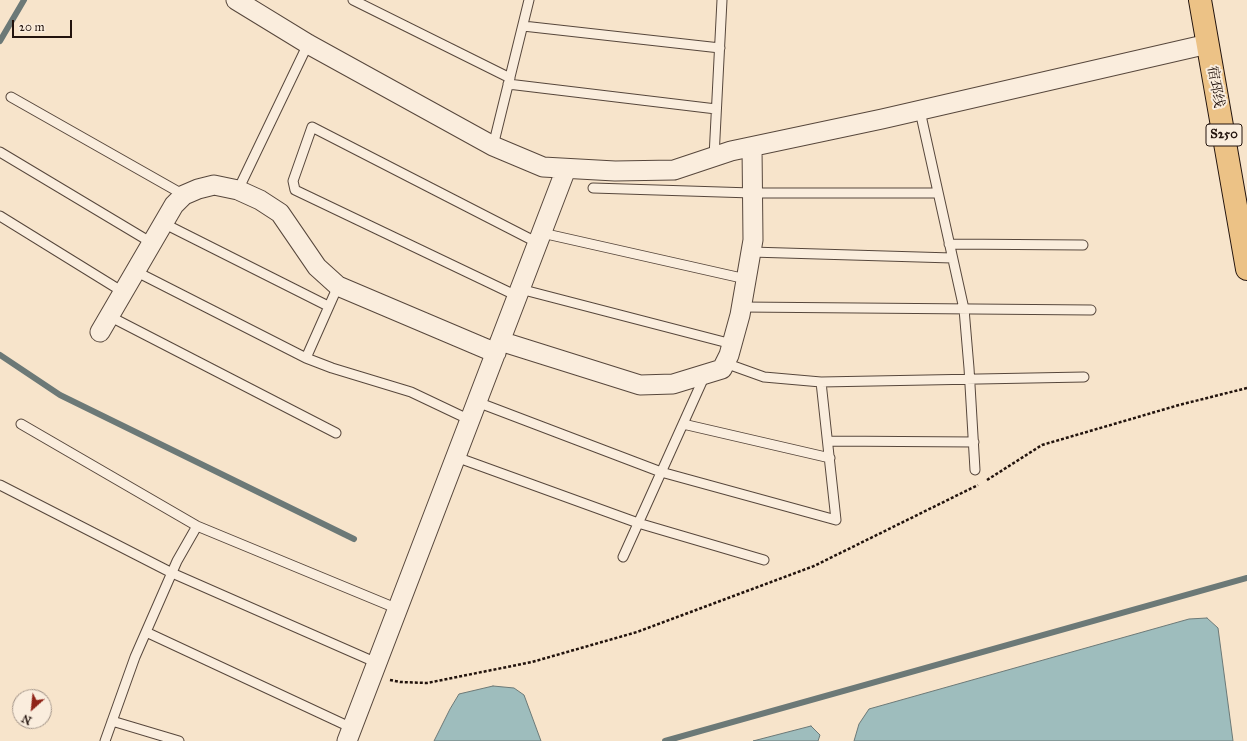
<!DOCTYPE html>
<meta charset="utf-8">
<style>
body{margin:0}
#map{position:relative;width:1247px;height:741px;overflow:hidden;background:#f7e4cb;font-family:"IM FELL Great Primer",serif}
canvas{display:block}
.north{position:absolute;left:12px;top:689px;width:40px;height:40px;box-sizing:border-box;background:#faeddd;border:1px solid #a4968a;border-radius:50%;rotate:207deg;font-size:11px;font-weight:700;line-height:16px;text-align:center;color:#22130d}
.north::after{content:'';display:block;margin:auto;width:14px;height:18px;background:#8f2418;clip-path:polygon(50% 0,100% 100%,50% 72%,0 100%)}
.scale{position:absolute;left:12px;top:20px;width:60px;height:18px;box-sizing:border-box;border:2px solid #22130d;border-top:0;padding-left:5px;font-size:12px;line-height:14px;white-space:nowrap;color:#22130d;-webkit-text-stroke:3px #faeddd;paint-order:stroke}
</style>
<div id="map">
<canvas width="1247" height="741"></canvas>
<div class="north">N</div>
<div class="scale">20 m</div>
</div>
<script>
const ctx = document.querySelector('canvas').getContext('2d');
ctx.lineJoin = 'round';
function fillPath(path, color) { ctx.fillStyle = color; ctx.fill(path, 'evenodd'); }
const shape = rows => new Path2D(rows.map(r => 'M' + r).join(''));
function trace(path, color, width, dash) { ctx.strokeStyle = color; ctx.lineWidth = width; ctx.lineCap = dash ? 'butt' : 'round'; ctx.setLineDash(dash || []); ctx.stroke(path); }
function drawText(font, color, halo, rows, align = 'center') {
  ctx.font = font + ' "IM FELL Great Primer","Noto Serif SC",serif'; ctx.lineWidth = 4; ctx.setLineDash([]); ctx.textBaseline = 'middle'; ctx.strokeStyle = halo; ctx.fillStyle = color; for (const [text, x, y, turn = 0] of rows) {
    ctx.save(); ctx.translate(x, y); ctx.rotate((+turn || 0) * Math.PI / 180); ctx.textAlign = isNaN(turn) ? turn : align; if (halo) ctx.strokeText(text, 0, 0); ctx.fillText(text, 0, 0); ctx.restore();
  }
}
const water = shape([
 [1207,618,1218,628,1233,741,854,741,859,724,869,709,1189,619,1207,618],
 [493,686,514,688,524,695,541,741,434,741,450,709,459,694,493,686],
 [811,726,820,735,818,741,753,741,811,726]
]);
fillPath(water, '#9ebdbd');
trace(water, '#6c7977', 1);
trace(shape([
 [0,41,24,0],
 [0,355,60,395,354,539],
 [665,741,1247,578]
]), '#6c7977', 6);
const lane = shape([
 [353,0,510,78],
 [523,26,720,48],
 [508,84,716,109],
 [11,97,184,195],
 [920,111,964,309,969,368,975,470],
 [493,146,529,0],
 [0,152,152,243],
 [714,157,722,0],
 [593,188,752,193,938,193],
 [238,190,308,44],
 [0,216,123,292],
 [163,223,328,306],
 [542,233,746,279],
 [949,244,1083,245],
 [751,252,952,258],
 [135,271,306,358,332,368,411,392,470,420],
 [520,289,732,344],
 [517,296,295,190,293,181,312,127,538,243],
 [741,307,1091,310],
 [109,316,336,433],
 [306,358,338,286],
 [725,363,764,377,821,382,1084,377],
 [477,402,661,472,836,520,821,382],
 [21,424,197,526,398,609],
 [683,424,830,458],
 [828,441,974,442],
 [456,457,638,523,764,560],
 [0,485,172,573,377,663],
 [623,557,705,375],
 [146,632,352,728],
 [112,721,179,741],
 [105,741,135,657,177,561,197,526]
]);
const street = shape([
 [236,0,308,44,493,146,543,167,615,171,674,170,731,151,882,119,1208,44],
 [100,332,174,205,184,195,198,189,214,185,238,190,260,200,280,213,317,267,338,286,496,353],
 [500,341,640,385,673,384,722,369,729,355,740,315,753,240,752,147],
 [347,741,566,169]
]);
const primary = shape([
 [1200,0,1247,269]
]);
trace(lane, '#57473c', 11);
trace(street, '#57473c', 21);
trace(primary, '#22130d', 24);
trace(shape([
 [987,480,1042,445,1179,405,1247,388],
 [390,680,400,682,427,683,532,662,637,632,814,566,978,485]
]), '#22130d', 2.5, [3, 2]);
trace(lane, '#faeddd', 9);
trace(street, '#faeddd', 19);
trace(primary, '#ecc286', 22);
for (const [x, y, w] of [
 [1224,135,36]
]) { const box = new Path2D(); box.roundRect(x - w / 2, y - 11, w, 22, 3); ctx.fillStyle = '#faeddd'; ctx.fill(box); trace(box, '#22130d', 1); }
drawText('bold 13px', '#22130d', null, [
 ["S250",1224,135]
]);
drawText('14px', '#22130d', '#faeddd', [
 ["宿邳线",1215,87,80]
]);
</script>
